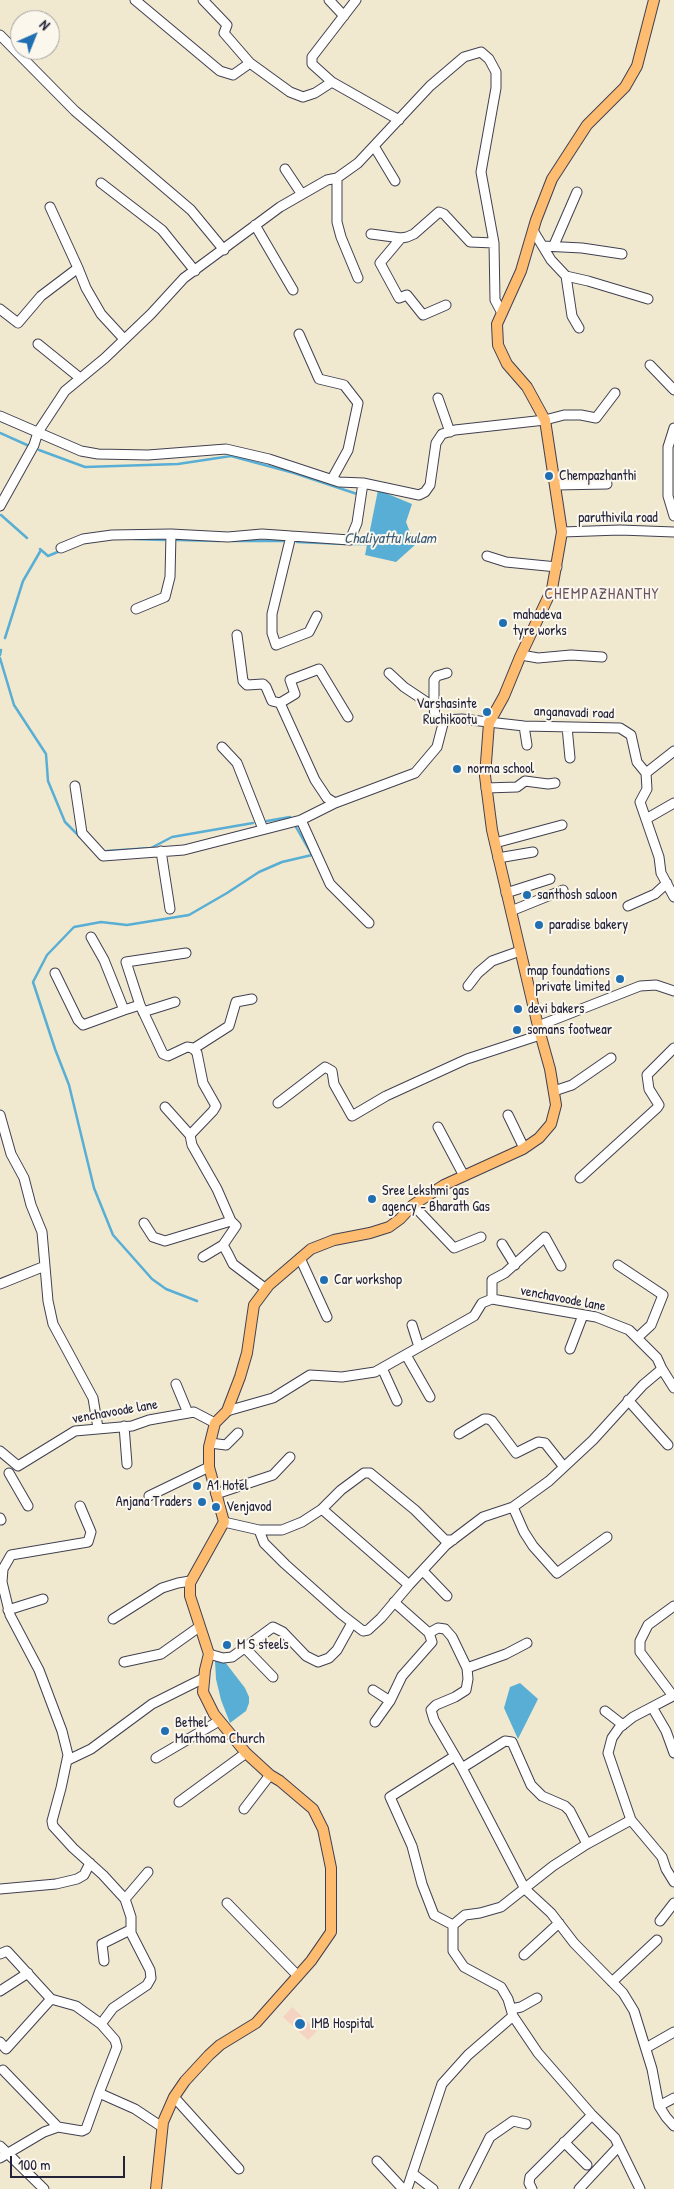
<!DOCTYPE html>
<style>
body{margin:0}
#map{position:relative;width:674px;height:2189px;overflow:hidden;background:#f1e9cf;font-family:"Patrick Hand",sans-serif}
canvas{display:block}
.north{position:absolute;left:10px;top:10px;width:50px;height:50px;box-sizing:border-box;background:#fbf7ec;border:1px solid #a4a2a5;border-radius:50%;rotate:44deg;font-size:14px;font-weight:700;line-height:20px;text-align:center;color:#22223b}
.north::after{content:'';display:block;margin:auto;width:18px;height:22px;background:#1f6fb2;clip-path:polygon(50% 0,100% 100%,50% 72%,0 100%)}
.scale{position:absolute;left:10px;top:2156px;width:115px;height:22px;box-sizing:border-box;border:2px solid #22223b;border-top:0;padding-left:6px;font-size:15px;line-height:18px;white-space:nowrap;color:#22223b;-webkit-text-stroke:4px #fbf7ec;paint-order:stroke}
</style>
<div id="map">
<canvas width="674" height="2189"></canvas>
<div class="north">N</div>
<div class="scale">100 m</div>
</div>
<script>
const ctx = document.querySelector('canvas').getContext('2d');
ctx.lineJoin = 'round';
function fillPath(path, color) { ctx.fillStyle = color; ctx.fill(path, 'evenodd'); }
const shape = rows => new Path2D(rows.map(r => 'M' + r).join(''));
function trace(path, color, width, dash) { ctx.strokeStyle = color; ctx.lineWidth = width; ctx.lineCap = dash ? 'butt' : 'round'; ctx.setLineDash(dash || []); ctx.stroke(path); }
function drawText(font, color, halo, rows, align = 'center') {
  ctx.font = font + ' "Patrick Hand",sans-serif'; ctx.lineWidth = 4; ctx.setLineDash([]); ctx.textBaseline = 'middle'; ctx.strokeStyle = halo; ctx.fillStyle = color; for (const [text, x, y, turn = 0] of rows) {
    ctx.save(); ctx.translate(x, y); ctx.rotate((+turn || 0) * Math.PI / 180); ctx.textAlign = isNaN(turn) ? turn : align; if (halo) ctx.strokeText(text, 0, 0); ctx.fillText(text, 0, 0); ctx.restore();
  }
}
fillPath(shape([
 [292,2007,317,2031,308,2040,283,2017]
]), '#f4d3c0');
fillPath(shape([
 [378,490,412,504,406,522,415,545,396,562,365,555],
 [215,1661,225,1662,245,1688,249,1697,249,1703,246,1711,230,1723,221,1700,216,1679],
 [520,1683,538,1699,518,1739,504,1708,510,1687]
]), '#58aed4');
trace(shape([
 [0,433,27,445],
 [39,450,85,467,178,464,231,456,294,473,360,495],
 [1,515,27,538],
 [134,539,164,540],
 [177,540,220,541],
 [233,541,284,541],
 [297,542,345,544],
 [350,544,370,544],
 [40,549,48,556,60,551],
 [5,638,23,581,41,550],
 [0,655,1,650],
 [0,658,14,705,46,754,48,781,65,822,80,837],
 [267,821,290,817],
 [107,851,151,848,172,837,253,823],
 [197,1301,166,1289,152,1279,113,1235,94,1188,69,1085,55,1049,33,982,47,955,74,927,101,922,127,925,189,915,227,893,259,872,282,862,312,855,296,827]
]), '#58aed4', 2.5);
const minor = shape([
 [135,0,220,71,233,75,250,63],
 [203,0,227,25,224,33,250,63,290,92,303,97,315,93,332,82,399,120],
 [329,0,344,16],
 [0,35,75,111,191,210,224,250],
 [332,82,312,64,312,57,356,0],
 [374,146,395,181],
 [285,169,301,193],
 [337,178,337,222,341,237,358,278],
 [101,183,162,230,195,271],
 [50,207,78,268],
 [255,225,293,290],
 [534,232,551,260,566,276,588,281,648,299],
 [371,234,401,238,407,237,414,234,439,212,444,214,470,242,494,243],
 [401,238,380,263,399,298,407,295,423,315,446,305],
 [554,245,577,192],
 [543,246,582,248,622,254],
 [566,276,572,316,579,328],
 [0,309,18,323,41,296,78,268,86,288,101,314,124,339],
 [299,334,319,379,344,385,358,403,348,450,332,479],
 [38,344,80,378],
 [650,365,674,390],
 [438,398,450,432],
 [0,416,81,451,98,454,148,455,226,449,269,459,339,482,363,483,419,495,425,492,430,485,436,443,442,434,455,430,545,420,564,415,581,415,596,418,615,393],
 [674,428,668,447,668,496,674,516],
 [556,485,607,484],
 [0,506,34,445,38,432,65,391,105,358,151,314,184,278,280,207,327,180,337,178,358,163,430,86,464,57,481,52,489,59,496,72,496,88,481,172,494,243,495,300,502,313],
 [562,532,620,530,674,532],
 [291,536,350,540,357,523,363,483],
 [61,548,83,539,112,535,171,534,228,537,262,534,291,536,272,614,272,633,276,645,309,632,317,616],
 [487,556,506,562,557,567],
 [136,609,165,597,170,577,171,534],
 [237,635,243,681,247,685,263,684,266,687,272,701,280,703],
 [521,655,538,658,571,655,602,657],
 [389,673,404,687,434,707,435,717,444,720],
 [434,707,434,680,437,676,447,673],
 [348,717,319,669,290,680,295,694,280,703,315,780,327,798,335,803,415,773,437,747,444,720,462,719,524,726,620,728,631,735,637,762,646,773,647,789,640,802,659,857,661,873,674,897],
 [524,726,527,745],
 [567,727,570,758],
 [222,747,237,763,263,829],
 [646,773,674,751],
 [75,786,82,833,103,856,184,850,301,820,335,803],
 [486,788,517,787,525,781,548,784,555,783],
 [646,819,674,803],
 [301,820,330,884,369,923],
 [495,843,562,825],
 [161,851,170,909],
 [498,858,533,852],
 [506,893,550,879],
 [628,906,655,894,667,883],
 [511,911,563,890],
 [91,937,104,960,124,1010,140,1005],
 [186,953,126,962,140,1005,163,1054,168,1056,187,1047,193,1048,197,1053,203,1083,216,1106,213,1111,190,1135,192,1145,217,1189,231,1221,236,1226,223,1245,228,1254,233,1264,266,1289],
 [55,973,78,1020,83,1025,124,1010],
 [468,986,478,973,492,961,520,951],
 [143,1012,175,1002],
 [538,1026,640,986,656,985,674,991],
 [193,1049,229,1026,236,1002,252,999],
 [554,1091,572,1085,611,1058],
 [278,1103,325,1067,332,1071,334,1084,352,1116,386,1096,467,1059,540,1035],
 [165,1107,190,1135],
 [0,1115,11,1154,24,1178,31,1205,42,1232,48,1301,53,1324,93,1398,98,1428],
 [508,1115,524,1148],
 [438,1127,464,1176],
 [580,1178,657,1108,659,1105,649,1089,647,1075,674,1048],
 [413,1205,454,1248,481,1237],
 [144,1223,153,1237,165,1241,231,1221],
 [502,1244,515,1265],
 [203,1257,223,1245],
 [300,1258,327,1317],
 [618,1265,663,1295,651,1325,637,1338],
 [0,1284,45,1266],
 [492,1299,492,1280,505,1273,545,1237,561,1266],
 [412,1325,419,1347],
 [570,1349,583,1315],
 [406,1355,430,1397],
 [382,1368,397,1401],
 [662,1369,674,1388],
 [176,1384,188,1413],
 [628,1400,668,1445],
 [227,1411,273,1398,310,1375,342,1377,375,1372,474,1316,482,1303,492,1299,596,1317,629,1330,657,1358,662,1369,643,1385,593,1440,549,1481,513,1507,483,1517,446,1545,409,1585,322,1509,341,1490,364,1473,370,1473,415,1510,445,1540,453,1540],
 [124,1426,127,1464],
 [459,1434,484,1419,488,1419,492,1421,516,1453,538,1442,545,1443,564,1467],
 [210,1443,226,1445,238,1433],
 [0,1451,18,1466,75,1431,132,1426,149,1420,194,1412,215,1423],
 [9,1473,28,1506],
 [216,1494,273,1475,290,1457],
 [149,1496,209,1467],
 [80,1506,91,1532,88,1542,11,1555,3,1569,2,1582,10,1615,39,1670,62,1731,68,1755,61,1788,52,1821,53,1826,73,1848,103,1875,125,1899,131,1917,131,1933,150,1970,151,1978,147,1985,113,2008,101,2024],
 [513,1507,524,1532,533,1546,557,1573,607,1537],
 [0,1518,1,1520],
 [224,1522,259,1530,264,1543,285,1564,341,1614,363,1631,368,1630,381,1618,409,1585],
 [259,1530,282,1530,302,1522,322,1509],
 [423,1571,447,1596],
 [8,1610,43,1599],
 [113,1619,162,1588,178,1583,190,1581],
 [429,1633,438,1628,445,1629,452,1637,467,1668,468,1679,466,1690,455,1697,436,1705,431,1710,434,1720,462,1768,525,1889,551,1913,574,1943,623,1993,634,2011,652,2069,659,2106,674,2098],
 [245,1648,273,1677],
 [209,1654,223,1658,232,1657,273,1627,283,1632,306,1656,318,1662,329,1658,337,1650,352,1623],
 [124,1662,161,1654,199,1627],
 [467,1668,506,1654,527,1643],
 [373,1690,390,1701],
 [652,1707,666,1731,674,1753],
 [605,1711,623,1725],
 [375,1722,390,1701,402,1676,432,1642,429,1633,394,1602],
 [156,1758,219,1721],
 [68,1760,91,1749,152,1704,204,1678],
 [462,1768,505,1741,512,1742,531,1785,542,1796,565,1806,570,1811,587,1844],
 [179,1802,246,1753],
 [244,1809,270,1775],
 [631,1820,662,1857,666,1869,674,1882],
 [0,1889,56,1884,77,1879,84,1875,90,1863],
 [125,1899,148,1872],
 [227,1903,298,1976],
 [660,1921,674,1903],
 [453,1925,434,1915,422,1884,412,1846,390,1797,455,1756],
 [0,1954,7,1951,51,1999,6,2049,0,2042],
 [524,1955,559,1923],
 [104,1961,102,1944,130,1930],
 [612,1982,657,1940],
 [0,1991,28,1973],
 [51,1999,76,2006,101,2024,115,2040,117,2047,99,2093,135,2109,162,2127],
 [511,2009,521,2007,537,1998],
 [513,2016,538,2053,592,2115,530,2177,529,2183,532,2189],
 [646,2048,674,2032],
 [3,2070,58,2127],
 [174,2097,239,2169],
 [659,2106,666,2117,674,2126],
 [592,2115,615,2138,640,2189],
 [564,2142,587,2165],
 [0,2146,44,2189],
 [0,2158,44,2132,58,2127,82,2131,86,2129,99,2093],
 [377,2161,403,2189],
 [412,2173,433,2189],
 [407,2189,442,2084,468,2055,513,2016,508,1999,501,1987,464,1967,453,1951,453,1925,465,1915,480,1913,501,1907,553,1866,587,1844,631,1820,608,1753,612,1738,619,1728,633,1717,673,1696,640,1652,640,1641,648,1625,674,1606],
 [464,2189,490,2137,513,2121,526,2124],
 [579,2189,619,2146]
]);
const major = shape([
 [156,2189,163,2122,174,2097,185,2081,209,2055,220,2045,256,2023,311,1961,331,1932,331,1868,323,1829,313,1809,280,1781,270,1775,246,1753,214,1714,203,1692,205,1670,209,1654,190,1596,190,1583,224,1522,209,1467,209,1447,215,1423,227,1411,240,1377,247,1353,254,1305,269,1285,311,1249,334,1240,370,1233,389,1227,400,1219,413,1205,444,1185,523,1149,539,1138,551,1124,556,1105,550,1069,538,1026,492,830,485,776,489,723,504,696,520,657,552,589,562,532,545,420,527,387,507,364,498,345,497,324,521,271,536,220,552,179,587,125,625,87,637,66,654,0]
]);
trace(minor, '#414051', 11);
trace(major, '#414051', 12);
trace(minor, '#fff', 9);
trace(major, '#febc70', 10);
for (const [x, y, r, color] of [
 [549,476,5,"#1f6fb2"],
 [503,623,5,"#1f6fb2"],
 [487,712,5,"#1f6fb2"],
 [457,769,5,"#1f6fb2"],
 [527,895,5,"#1f6fb2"],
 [539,925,5,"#1f6fb2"],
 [620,979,5,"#1f6fb2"],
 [518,1009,5,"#1f6fb2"],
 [517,1030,5,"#1f6fb2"],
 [372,1199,5,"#1f6fb2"],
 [324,1280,5,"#1f6fb2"],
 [197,1486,5,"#1f6fb2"],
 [202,1502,5,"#1f6fb2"],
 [216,1507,5,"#1f6fb2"],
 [227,1645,5,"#1f6fb2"],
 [165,1731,5,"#1f6fb2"],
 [300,2024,6,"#1f6fb2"]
]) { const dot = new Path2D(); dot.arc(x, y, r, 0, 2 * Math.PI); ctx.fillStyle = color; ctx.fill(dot); trace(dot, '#fbf7ec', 2); }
drawText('14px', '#22223b', '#fbf7ec', [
 ["Chempazhanthi",559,476],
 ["mahadeva",513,615],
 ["tyre works",513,631],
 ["Varshasinte",477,704,"right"],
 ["Ruchikootu",477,720,"right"],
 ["norma school",467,769],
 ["santhosh saloon",537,895],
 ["paradise bakery",549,925],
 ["map foundations",610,971,"right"],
 ["private limited",610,987,"right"],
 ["devi bakers",528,1009],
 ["somans footwear",527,1030],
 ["Sree Lekshmi gas",382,1191],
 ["agency - Bharath Gas",382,1207],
 ["Car workshop",334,1280],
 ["A1 Hotel",207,1486],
 ["Anjana Traders",192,1502,"right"],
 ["Venjavod",226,1507],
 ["M S steels",237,1645],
 ["Bethel",175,1723],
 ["Marthoma Church",175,1739],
 ["IMB Hospital",311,2024]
], 'left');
drawText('14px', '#22223b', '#fbf7ec', [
 ["paruthivila road",618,518],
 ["anganavadi road",574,713,2],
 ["venchavoode lane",563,1299,11],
 ["venchavoode lane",115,1412,-10]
]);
drawText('italic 15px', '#385a78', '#fbf7ec', [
 ["Chaliyattu kulam",390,539]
]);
ctx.letterSpacing = '1px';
drawText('16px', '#6b5262', '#fbf7ec', [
 ["CHEMPAZHANTHY",602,595]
]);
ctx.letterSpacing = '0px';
</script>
